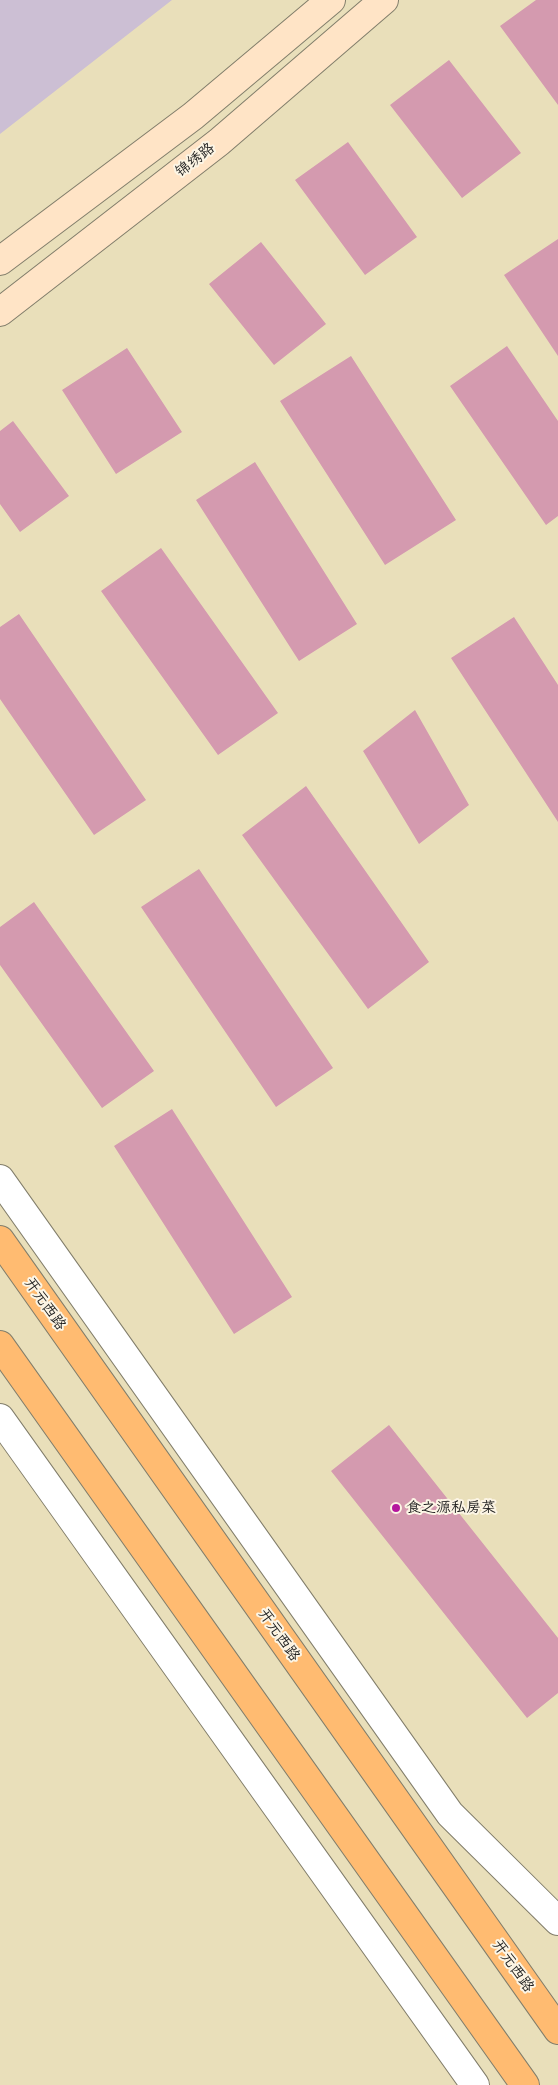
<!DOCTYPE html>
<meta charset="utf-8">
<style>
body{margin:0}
canvas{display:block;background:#e9dfba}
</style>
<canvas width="558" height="2085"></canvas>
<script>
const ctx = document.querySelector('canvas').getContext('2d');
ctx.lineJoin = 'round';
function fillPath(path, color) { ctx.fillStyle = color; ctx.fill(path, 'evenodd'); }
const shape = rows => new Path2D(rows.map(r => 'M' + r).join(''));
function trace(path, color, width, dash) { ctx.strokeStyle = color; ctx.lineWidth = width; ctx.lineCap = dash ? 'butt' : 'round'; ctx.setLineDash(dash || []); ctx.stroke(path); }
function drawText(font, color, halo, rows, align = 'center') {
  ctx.font = font + ' "Comic Neue","LXGW WenKai TC",sans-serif'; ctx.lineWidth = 4; ctx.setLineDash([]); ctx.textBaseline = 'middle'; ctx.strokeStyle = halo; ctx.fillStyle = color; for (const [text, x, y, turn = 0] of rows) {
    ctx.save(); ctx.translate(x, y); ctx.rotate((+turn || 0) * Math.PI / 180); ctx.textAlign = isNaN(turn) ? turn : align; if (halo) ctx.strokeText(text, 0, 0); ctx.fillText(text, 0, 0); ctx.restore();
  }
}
fillPath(shape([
 [0,0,172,0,0,134]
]), '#ccbfd4');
fillPath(shape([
 [536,0,558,0,558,105,500,26],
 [449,60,521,153,462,198,390,105],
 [348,142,417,237,365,275,295,180],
 [558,239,558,356,504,275],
 [261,242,326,324,274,365,209,284],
 [507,346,558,421,558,516,546,525,450,386],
 [127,348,182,432,116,474,62,390],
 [351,356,456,520,385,565,280,401],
 [13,421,69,496,20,532,0,504,0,431],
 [255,462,357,624,299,661,196,500],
 [161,548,278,713,218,755,101,591],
 [19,614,146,800,94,835,0,699,0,627],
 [514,617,558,685,558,822,451,658],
 [415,710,469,805,419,844,363,751],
 [306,786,429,962,368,1009,242,835],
 [199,869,333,1068,276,1107,141,907],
 [34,902,154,1071,102,1108,0,965,0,927],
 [172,1109,292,1297,234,1334,114,1146],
 [389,1425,558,1638,558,1693,527,1718,331,1471]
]), '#d49aaf');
const minor = shape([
 [0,1179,450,1814,558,1921],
 [0,1418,475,2085]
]);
const secondary = shape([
 [0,261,193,116,331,0],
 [0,312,219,142,384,0]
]);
const primary = shape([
 [0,1240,558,2030],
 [0,1345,525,2085]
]);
trace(minor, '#827e6b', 30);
trace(secondary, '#827e6b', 30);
trace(primary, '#827e6b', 30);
trace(minor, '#fff', 28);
trace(secondary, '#ffe4c6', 28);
trace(primary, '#ffbb71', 28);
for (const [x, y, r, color] of [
 [396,1508,5,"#b5179e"]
]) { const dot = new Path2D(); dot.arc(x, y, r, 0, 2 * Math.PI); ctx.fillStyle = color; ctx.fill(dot); trace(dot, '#fcf5e5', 2); }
drawText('15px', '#1c1c1c', '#fcf5e5', [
 ["锦绣路",195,160,-38],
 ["开元西路",45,1304,55],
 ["开元西路",279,1635,55],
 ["开元西路",513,1966,55]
]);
drawText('15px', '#1c1c1c', '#fcf5e5', [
 ["食之源私房菜",406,1508]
], 'left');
</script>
